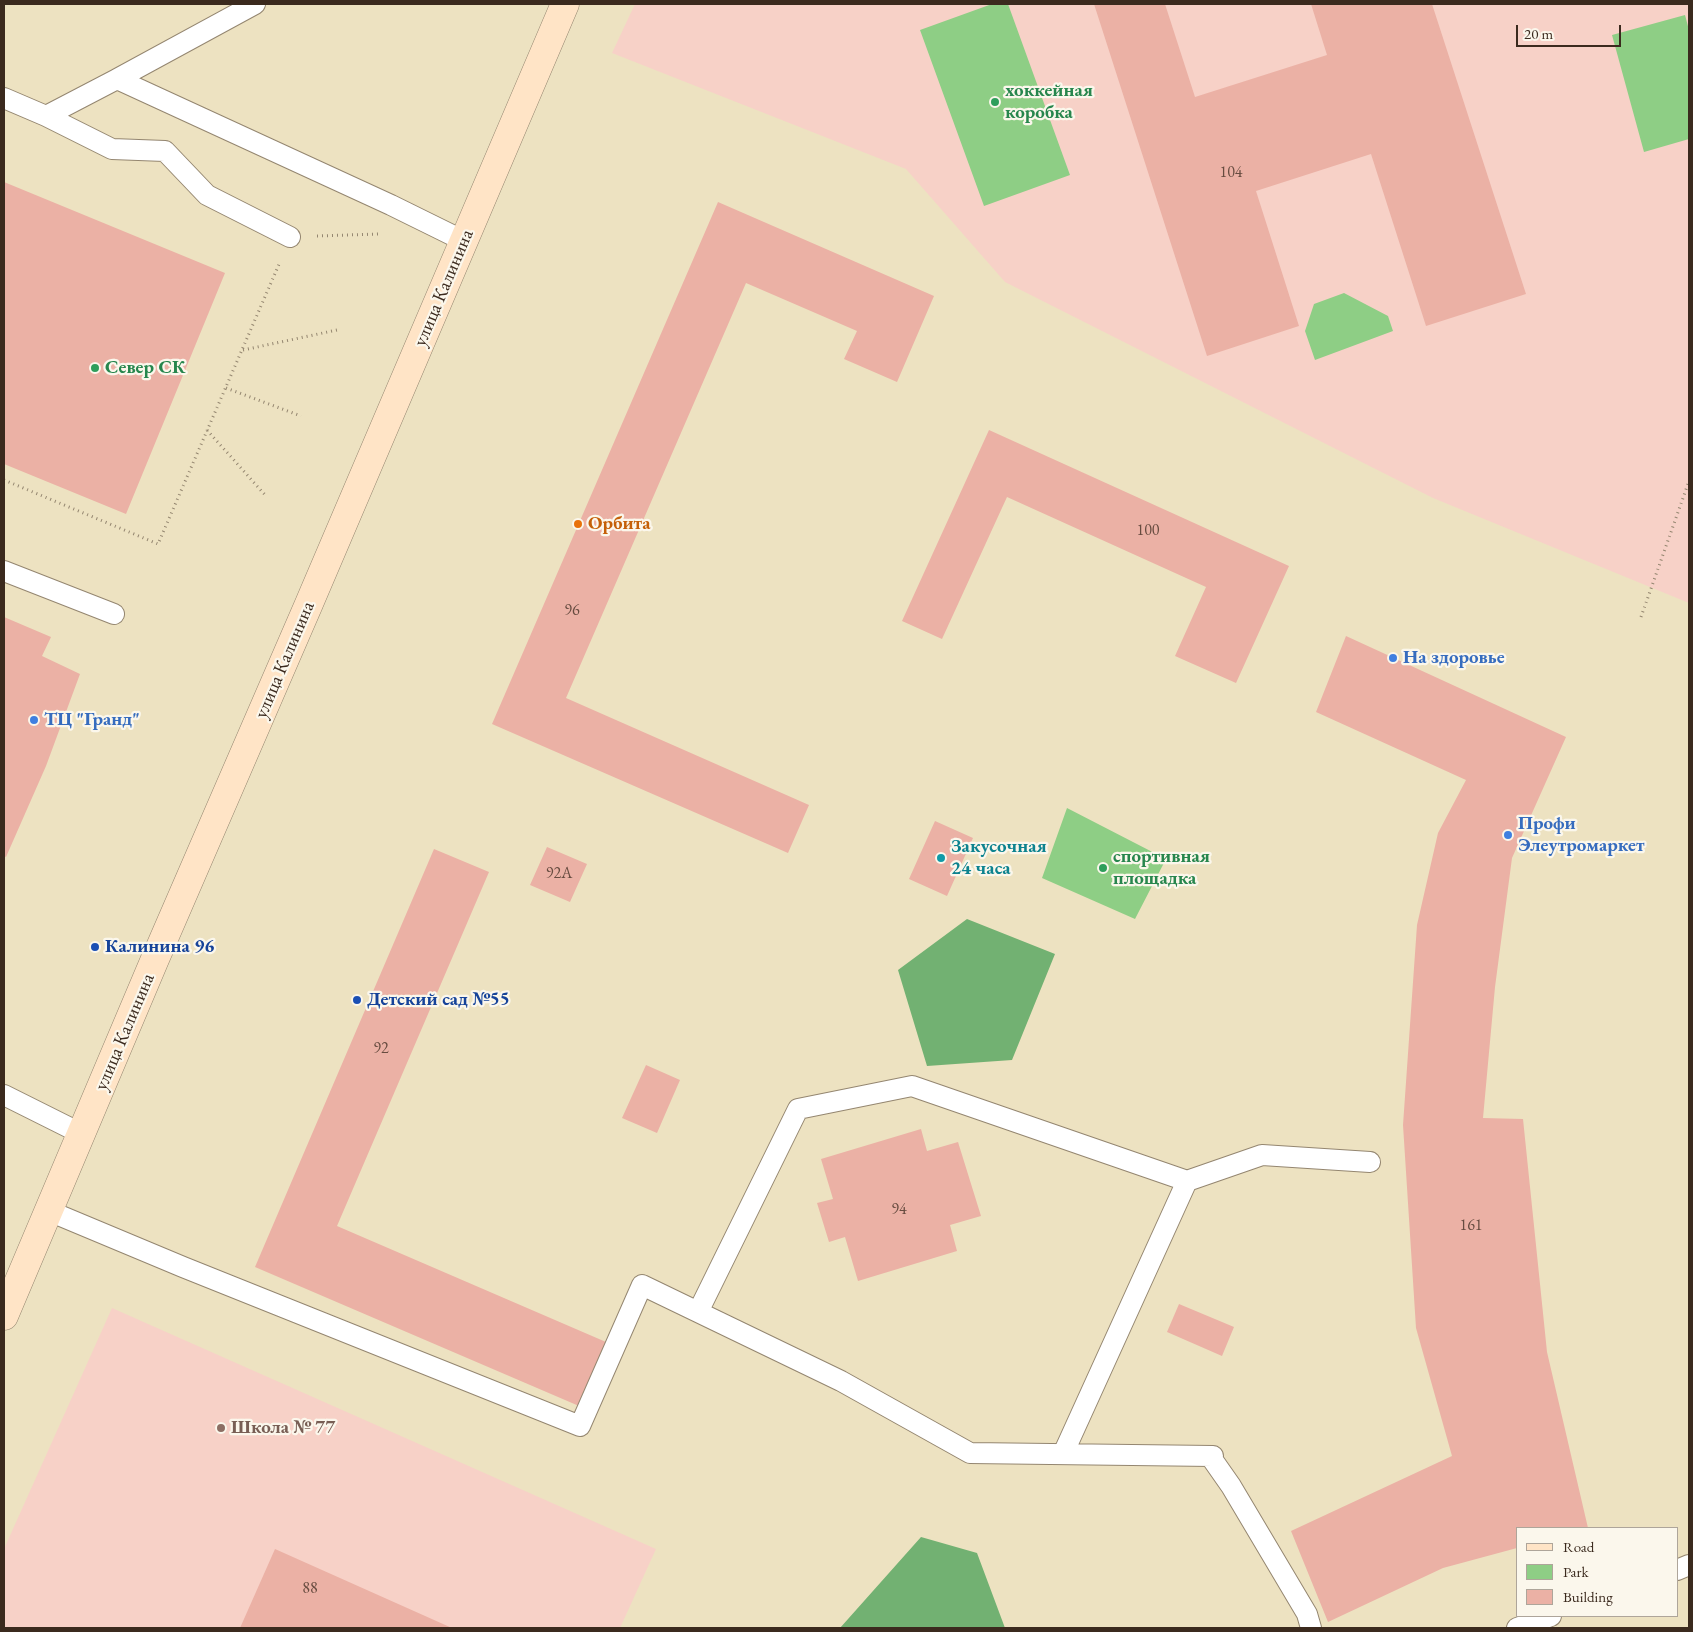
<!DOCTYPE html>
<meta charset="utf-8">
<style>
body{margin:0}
#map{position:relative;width:1693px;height:1632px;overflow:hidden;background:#ede2c1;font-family:"EB Garamond",serif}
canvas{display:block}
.frame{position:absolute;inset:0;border:5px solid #3b2a1e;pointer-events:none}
.legend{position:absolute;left:1516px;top:1527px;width:162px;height:90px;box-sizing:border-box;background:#fbf7ec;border:1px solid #aea59a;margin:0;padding:6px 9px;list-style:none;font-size:15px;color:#3b2a1e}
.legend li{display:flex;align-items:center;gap:10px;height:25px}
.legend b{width:25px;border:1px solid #aea59a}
.scale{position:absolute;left:1516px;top:25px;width:105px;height:22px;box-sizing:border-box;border:2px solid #3b2a1e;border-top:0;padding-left:6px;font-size:15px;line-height:18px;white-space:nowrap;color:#3b2a1e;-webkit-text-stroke:4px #fbf7ec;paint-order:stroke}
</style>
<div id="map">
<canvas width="1693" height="1632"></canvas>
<div class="frame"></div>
<ul class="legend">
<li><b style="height:6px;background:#ffe4c6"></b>Road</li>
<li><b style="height:14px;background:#8ece85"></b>Park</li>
<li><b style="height:14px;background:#ebb1a5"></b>Building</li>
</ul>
<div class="scale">20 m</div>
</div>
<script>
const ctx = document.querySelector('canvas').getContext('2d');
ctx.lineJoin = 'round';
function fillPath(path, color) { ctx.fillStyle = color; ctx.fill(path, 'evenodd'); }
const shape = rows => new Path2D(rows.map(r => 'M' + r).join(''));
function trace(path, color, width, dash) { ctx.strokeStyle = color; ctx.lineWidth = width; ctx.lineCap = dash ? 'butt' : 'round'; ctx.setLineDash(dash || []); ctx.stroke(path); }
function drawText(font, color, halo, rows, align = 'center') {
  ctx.font = font + ' "EB Garamond",serif'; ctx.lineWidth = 4.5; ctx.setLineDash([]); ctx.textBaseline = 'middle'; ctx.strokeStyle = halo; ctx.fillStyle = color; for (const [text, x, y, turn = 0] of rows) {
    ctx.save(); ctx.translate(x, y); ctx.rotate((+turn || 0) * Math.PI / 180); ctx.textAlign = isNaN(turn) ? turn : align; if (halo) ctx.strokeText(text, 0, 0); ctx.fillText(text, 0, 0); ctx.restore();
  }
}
fillPath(shape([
 [635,4,1689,4,1689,603,1433,498,1005,282,906,169,612,53],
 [112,1308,656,1549,620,1628,4,1628,4,1549]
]), '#f7d1c7');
fillPath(shape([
 [992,4,1008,4,1070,175,984,206,920,30],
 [1685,15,1689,30,1689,139,1644,152,1612,35],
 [1344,293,1388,316,1393,331,1315,360,1305,331,1314,304],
 [1067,808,1166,859,1135,919,1042,878]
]), '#8ece85');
fillPath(shape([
 [967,919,1055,954,1012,1060,927,1066,898,970],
 [921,1537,977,1553,1005,1628,840,1628]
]), '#72b172');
fillPath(shape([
 [1094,4,1165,4,1195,97,1327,55,1311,4,1432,4,1526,294,1426,326,1371,154,1256,191,1299,326,1207,356],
 [4,182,225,273,126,514,4,464],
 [718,202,934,296,897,382,844,359,857,331,746,283,566,698,809,805,788,853,492,724],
 [989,430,1289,566,1236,683,1175,656,1206,587,1007,497,942,639,902,621],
 [4,617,51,637,42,656,80,674,46,766,6,857,4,856],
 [1346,636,1566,737,1512,858,1495,987,1483,1118,1523,1119,1547,1352,1588,1528,1517,1528,1517,1548,1443,1568,1328,1622,1291,1531,1452,1456,1416,1328,1403,1125,1417,925,1438,833,1466,780,1316,712],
 [935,821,973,838,947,896,909,879],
 [547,847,587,864,570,902,530,885],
 [434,849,489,872,337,1226,606,1342,579,1406,255,1267],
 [646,1065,680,1080,657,1133,622,1118],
 [921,1129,927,1151,958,1142,981,1216,950,1225,957,1251,858,1281,845,1237,829,1242,817,1203,833,1199,821,1159],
 [1179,1304,1234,1327,1222,1356,1167,1332],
 [275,1549,452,1628,240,1628]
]), '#ebb1a5');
const lane = shape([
 [255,4,117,79,391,205,464,241],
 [4,98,46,116,117,79],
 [46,116,112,149,165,151,207,195,290,237],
 [4,571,114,614],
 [4,1095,82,1134],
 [1187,1181,1262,1155,1370,1162],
 [49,1211,183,1267,580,1426,642,1285,841,1381,970,1453,1213,1456,1210,1456,1231,1486,1307,1614,1311,1628],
 [698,1312,798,1109,912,1086,1187,1181,1063,1454],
 [1677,1570,1689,1565],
 [1517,1628,1551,1616]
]);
const secondary = shape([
 [4,1316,155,959,308,606,565,4]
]);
trace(lane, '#948670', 22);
trace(secondary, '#948670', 29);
trace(shape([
 [317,236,379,234],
 [243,350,337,330],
 [226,388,301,416],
 [207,430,266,496],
 [4,480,158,544,280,262],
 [1641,617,1689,481]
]), '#948670', 3, [1, 4]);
trace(lane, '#fff', 20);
trace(secondary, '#ffe4c6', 28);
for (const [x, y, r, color] of [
 [995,102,5,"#2e9e5b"],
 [95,368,5,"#2e9e5b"],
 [578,524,5,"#e8710a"],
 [1393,658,5,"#3f7fe0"],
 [34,720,5,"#3f7fe0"],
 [1508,835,5,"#3f7fe0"],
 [941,858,5,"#0f9aa8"],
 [1103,868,5,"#2e9e5b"],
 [95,947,5,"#1a4fb4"],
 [357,1000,5,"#1a4fb4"],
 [221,1428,5,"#8d6e63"]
]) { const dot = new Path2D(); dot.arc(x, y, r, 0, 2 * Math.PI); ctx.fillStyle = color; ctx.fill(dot); trace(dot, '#fbf7ec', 2); }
drawText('16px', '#674c40', null, [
 ["104",1231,173],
 ["100",1148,531],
 ["96",572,611],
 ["92А",559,874],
 ["92",381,1049],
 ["94",899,1210],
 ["161",1471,1226],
 ["88",310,1589]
]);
drawText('bold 19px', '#27864d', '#fbf7ec', [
 ["хоккейная",1005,91],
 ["коробка",1005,113],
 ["Север СК",105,368],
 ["спортивная",1113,857],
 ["площадка",1113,879]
], 'left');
drawText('19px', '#3b2a1e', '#fbf7ec', [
 ["улица Калинина",444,288,-67],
 ["улица Калинина",285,660,-67],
 ["улица Калинина",125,1032,-67]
]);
drawText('bold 19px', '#c56008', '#fbf7ec', [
 ["Орбита",588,524]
], 'left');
drawText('bold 19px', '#366cbe', '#fbf7ec', [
 ["На здоровье",1403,658],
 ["ТЦ \"Гранд\"",44,720],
 ["Профи",1518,824],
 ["Элеутромаркет",1518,846]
], 'left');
drawText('bold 19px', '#0d838f', '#fbf7ec', [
 ["Закусочная",951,847],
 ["24 часа",951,869]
], 'left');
drawText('bold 19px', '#164399', '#fbf7ec', [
 ["Калинина 96",105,947],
 ["Детский сад №55",367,1000]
], 'left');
drawText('bold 19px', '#785e54', '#fbf7ec', [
 ["Школа № 77",231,1428]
], 'left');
</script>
